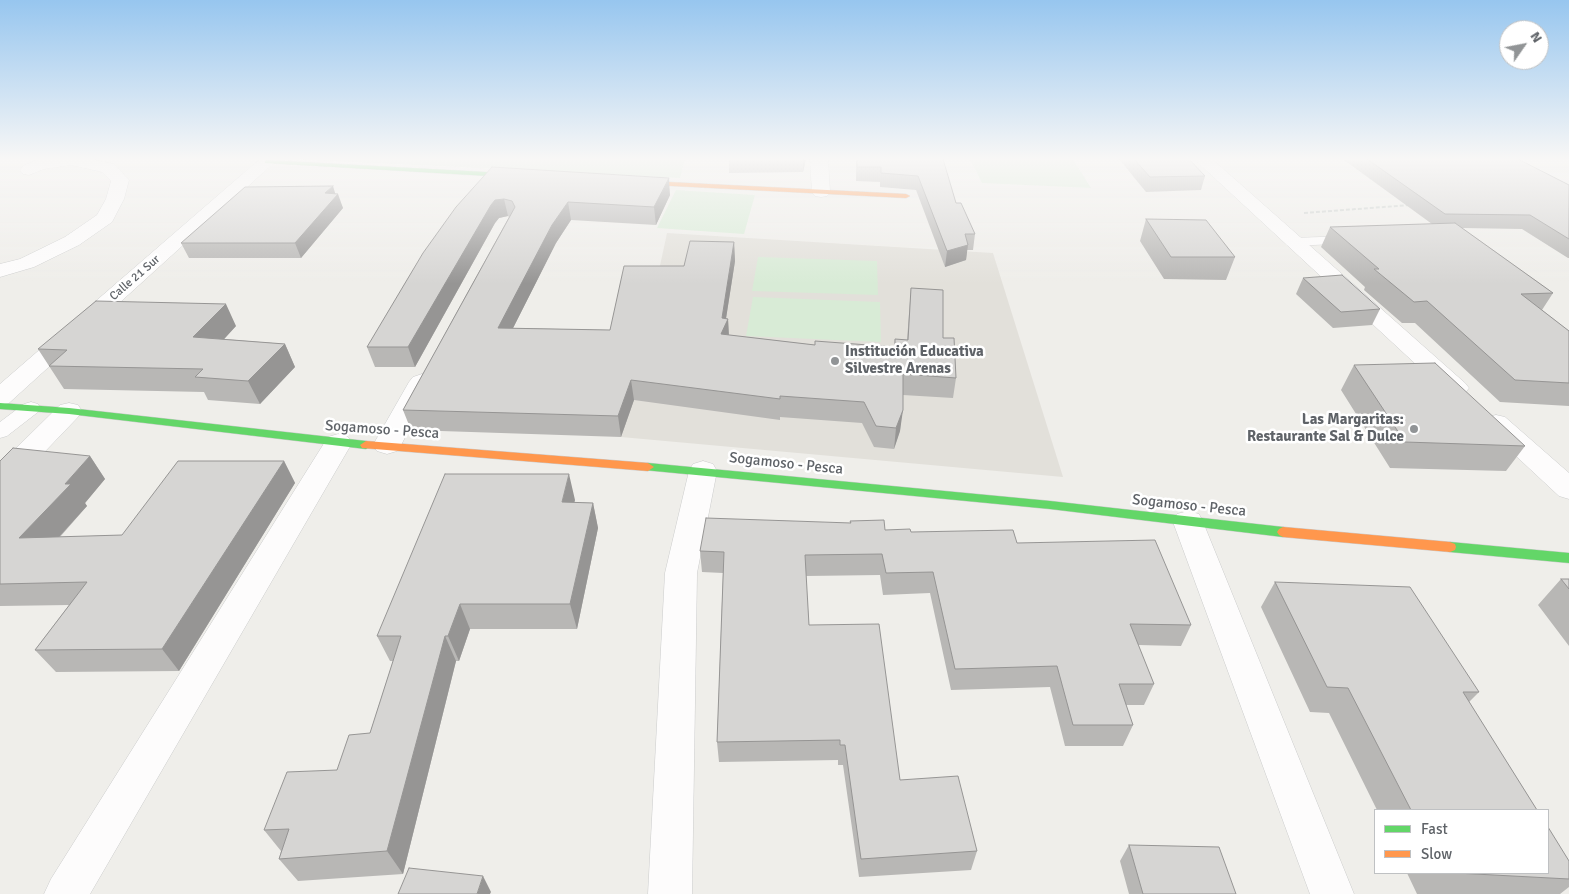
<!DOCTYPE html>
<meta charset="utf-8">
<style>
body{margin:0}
#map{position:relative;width:1569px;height:894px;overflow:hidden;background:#efeeea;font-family:Signika,sans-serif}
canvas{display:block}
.legend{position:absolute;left:1374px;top:809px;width:175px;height:65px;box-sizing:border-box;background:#fff;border:1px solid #bfc1c3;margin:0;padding:6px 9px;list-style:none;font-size:15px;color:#5f6368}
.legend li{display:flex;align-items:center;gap:10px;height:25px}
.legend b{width:25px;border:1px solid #bfc1c3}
.north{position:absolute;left:1499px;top:20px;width:50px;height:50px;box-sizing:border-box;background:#fff;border:1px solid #bfc1c3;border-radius:50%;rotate:57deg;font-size:14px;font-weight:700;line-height:20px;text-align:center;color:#5f6368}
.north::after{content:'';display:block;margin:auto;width:18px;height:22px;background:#919496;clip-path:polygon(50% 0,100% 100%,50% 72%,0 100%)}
</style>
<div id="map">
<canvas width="1569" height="894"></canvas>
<ul class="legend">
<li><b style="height:6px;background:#63d668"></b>Fast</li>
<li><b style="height:6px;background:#ff974d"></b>Slow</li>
</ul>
<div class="north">N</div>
</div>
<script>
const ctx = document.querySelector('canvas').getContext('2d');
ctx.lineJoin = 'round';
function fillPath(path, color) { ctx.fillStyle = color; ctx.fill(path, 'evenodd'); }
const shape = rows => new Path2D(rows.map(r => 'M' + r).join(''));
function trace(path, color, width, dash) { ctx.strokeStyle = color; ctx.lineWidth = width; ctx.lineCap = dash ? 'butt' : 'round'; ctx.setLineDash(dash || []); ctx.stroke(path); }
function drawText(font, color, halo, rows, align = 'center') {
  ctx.font = font + ' Signika,sans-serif'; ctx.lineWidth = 5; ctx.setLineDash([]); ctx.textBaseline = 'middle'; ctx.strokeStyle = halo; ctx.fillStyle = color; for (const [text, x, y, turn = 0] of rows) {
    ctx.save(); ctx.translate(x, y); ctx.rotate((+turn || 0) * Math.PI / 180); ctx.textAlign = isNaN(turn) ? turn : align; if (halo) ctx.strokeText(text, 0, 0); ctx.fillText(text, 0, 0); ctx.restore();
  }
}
fillPath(shape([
 [667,233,993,253,1063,477,621,437,630,405]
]), '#e2e0da');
fillPath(shape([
 [293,159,685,159,680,178],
 [970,159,1073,159,1091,188,982,183],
 [676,190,755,195,744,234,657,228],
 [758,257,877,261,878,295,752,291],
 [753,297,880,302,881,342,746,336]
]), '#d8ebd6');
const lane = shape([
 [1350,236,1355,237,1357,240,1355,243,1292,246,1287,245,1285,242,1287,239,1292,238,1350,236],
 [31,402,38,404,40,408,38,412,7,436,0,438,0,422,24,404,31,402]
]);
const street = shape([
 [38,159,91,159,114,164,129,180,124,199,112,222,79,245,34,267,0,277,0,264,20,259,65,237,97,215,106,199,111,181,102,172,71,165,44,169,29,175,23,174,20,170,23,166,38,159],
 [260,159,278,159,9,403,0,405,0,384,260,159],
 [810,159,828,159,830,192,827,196,821,197,815,196,812,192,810,159],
 [1194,159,1212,159,1465,383,1469,388,1465,393,1456,396,1447,393,1194,159],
 [422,374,431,377,435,382,401,445,397,451,387,454,377,451,373,445,409,382,413,377,422,374],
 [69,403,78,405,82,411,78,417,10,488,0,491,0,464,60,405,69,403],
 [1496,415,1505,417,1569,473,1569,499,1559,496,1487,429,1483,423,1487,417,1496,415],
 [338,434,348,437,352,443,90,894,44,894,51,879,328,437,338,434],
 [703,461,713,464,717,471,697,573,692,894,648,894,665,573,689,471,693,464,703,461],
 [1188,511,1199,514,1203,522,1354,894,1310,894,1173,522,1177,514,1188,511]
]);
const fast = shape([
 [267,160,523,174,527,176,523,178,265,163,265,161,267,160],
 [0,403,69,408,366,441,372,445,366,449,69,414,0,409,0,403],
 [648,463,1050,501,1283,527,1287,529,1289,532,1287,535,1283,537,1050,509,644,470,642,467,644,464,648,463],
 [1450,542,1569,553,1569,563,1450,552,1445,550,1444,547,1445,544,1450,542]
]);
const slow = shape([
 [630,180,906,194,910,196,906,198,633,184,630,184,630,180],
 [366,441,648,463,654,467,648,471,362,448,360,445,366,441],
 [1283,527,1450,542,1455,544,1456,547,1455,550,1450,552,1283,537,1279,535,1277,532,1279,529,1283,527]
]);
trace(lane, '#cbcccc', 1);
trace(street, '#cbcccc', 1);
trace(fast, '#cacacb', 1);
trace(slow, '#cacacb', 1);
trace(shape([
 [1304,213,1410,205]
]), '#cacfcc', 2, [4, 2]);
fillPath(lane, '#fdfcfc');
fillPath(street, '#fdfcfc');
fillPath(fast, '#63d668');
fillPath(slow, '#ff974d');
fillPath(shape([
 [729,159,806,159,803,172,729,173],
 [856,159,943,159,956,203,975,234,973,250,967,250,966,260,945,267,916,190,880,187,880,182,856,181],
 [1119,159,1189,159,1205,176,1201,190,1146,192],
 [1344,159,1518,159,1569,185,1569,258,1568,258,1522,229,1462,228,1553,293,1542,310,1569,331,1569,406,1500,402,1415,323,1402,323,1364,290,1365,287,1321,247,1330,227,1432,224,1344,160],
 [492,167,670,195,656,225,571,220,556,243,513,328,610,330,684,266,734,242,735,261,726,318,728,319,729,335,815,345,894,347,895,339,907,340,911,288,943,338,956,378,953,398,903,395,900,431,894,449,874,447,862,423,780,417,780,420,634,400,621,437,411,430,403,410,509,217,508,216,499,218,495,223,415,367,375,367,367,347],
 [335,193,343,208,301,258,189,258,181,243],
 [1146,219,1235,257,1226,280,1164,279,1140,241],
 [1303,278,1380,309,1372,325,1333,328,1296,294],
 [236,326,224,339,285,344,295,367,260,404,208,400,204,392,64,389,38,349],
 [1354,365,1525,446,1506,471,1390,468,1341,390],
 [90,456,105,479,85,503,87,506,60,537,122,535,284,461,295,483,179,671,56,672,35,650,69,605,0,606,0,461],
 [575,500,574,502,593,503,598,528,577,629,470,629,459,661,456,661,403,874,298,881,279,859,281,851,264,830,337,770,370,733,393,661,390,661,377,636],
 [850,521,885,530,1017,543,1191,625,1181,646,1138,645,1154,684,1144,705,1126,705,1133,725,1123,746,1065,746,1050,687,951,690,930,593,883,595,880,575,806,576,809,625,900,780,977,851,971,870,859,877,843,765,838,765,838,760,719,762,717,742,723,573,702,572,700,551,850,523],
 [1561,579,1569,579,1569,646,1538,605],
 [1275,582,1479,692,1469,702,1537,810,1377,810,1329,713,1310,712,1261,607],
 [1129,845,1236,894,1129,894,1120,861],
 [1569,861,1569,887,1560,894,1417,894,1407,873,1548,873]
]), '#b8b7b5');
fillPath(shape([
 [803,159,806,159,803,172],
 [669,178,670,195,656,225,654,207],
 [333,186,336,196,338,194,343,208,301,258,295,243,325,193],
 [504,199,508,216,499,218,495,223,415,367,408,347,491,205,495,200],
 [568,202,571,220,556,243,503,348,498,328,552,225],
 [734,242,735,261,725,325,728,319,729,338,721,334,722,318],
 [968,245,966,260,945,267,947,251],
 [226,304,236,326,205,360,193,337],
 [285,344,295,367,260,404,248,381],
 [631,380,634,400,621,437,618,416],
 [903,410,900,431,894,449,896,428],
 [90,456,105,479,85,503,87,506,38,560,19,538,65,484],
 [284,461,295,483,179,671,162,649],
 [569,474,575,500,568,528,562,502],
 [593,503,598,528,577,629,570,604],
 [460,604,470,629,459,661,448,636],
 [445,636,456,661,403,874,387,851],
 [483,876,491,892,490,894,477,894]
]), '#969594');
const building = shape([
 [857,159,943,159,956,203,961,203,975,234,965,234,968,245,947,251,918,176,881,173,881,167,857,167,857,159],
 [1134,159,1189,159,1205,176,1150,177,1134,159],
 [1367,159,1518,159,1569,185,1569,239,1530,215,1445,214,1367,159],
 [492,167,669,178,654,207,568,202,552,225,498,328,610,330,624,266,684,266,690,241,734,242,722,318,728,319,721,334,815,345,815,341,895,347,895,339,908,340,911,288,943,290,943,338,954,338,956,378,903,374,903,410,896,428,876,426,864,402,780,396,780,399,631,380,618,416,403,410,515,207,512,201,504,199,495,200,491,205,408,347,367,347,423,253,456,207,492,167],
 [333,186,325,193,338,194,295,243,181,243,245,187,333,186],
 [1146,219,1206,220,1235,257,1171,257,1146,219],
 [1455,223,1553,293,1521,294,1569,331,1569,383,1515,380,1427,301,1414,302,1374,269,1379,269,1330,227,1455,223],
 [1342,275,1380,309,1341,312,1303,278,1342,275],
 [96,301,226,304,193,337,285,344,248,381,195,377,203,369,49,366,67,350,38,349,96,301],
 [1435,363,1525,446,1405,442,1354,365,1435,363],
 [13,448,90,456,65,484,71,484,19,538,122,535,178,461,284,461,162,649,35,650,87,582,0,584,0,461,13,448],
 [445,474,569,474,562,502,593,503,570,604,460,604,448,636,445,636,387,851,279,859,289,829,264,830,287,772,337,770,349,735,370,733,401,636,377,636,445,474],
 [706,518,851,523,850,521,884,520,885,530,910,529,911,532,1013,530,1017,543,1155,540,1191,625,1130,624,1154,684,1119,684,1133,725,1073,725,1057,666,955,669,933,572,886,573,882,554,805,555,809,625,879,624,900,780,958,776,977,851,861,859,845,745,840,745,840,740,717,742,724,552,700,551,706,518],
 [1561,579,1569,579,1569,589,1561,579],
 [1275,582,1410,587,1479,692,1463,692,1537,810,1411,810,1348,688,1327,687,1275,582],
 [1548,827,1569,861,1569,879,1456,873,1548,873,1548,827],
 [1129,845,1219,847,1236,894,1143,894,1129,845],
 [409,868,483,876,477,894,398,894,409,868]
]);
fillPath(building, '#d6d5d3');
trace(building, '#969594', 1);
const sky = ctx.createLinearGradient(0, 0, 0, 284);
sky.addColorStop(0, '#97c6ef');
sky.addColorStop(0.56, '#f8f7f6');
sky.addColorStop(1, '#f8f7f600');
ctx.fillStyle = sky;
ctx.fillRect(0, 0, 1569, 284);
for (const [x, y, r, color] of [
 [835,361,5,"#919496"],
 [1414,429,5,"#919496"]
]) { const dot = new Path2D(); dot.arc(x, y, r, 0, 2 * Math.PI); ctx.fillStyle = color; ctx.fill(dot); trace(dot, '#fff', 2); }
drawText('12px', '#5f6368', '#fff', [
 ["Calle 21 Sur",135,278,-41]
]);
drawText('bold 15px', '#5f6368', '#fff', [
 ["Institución Educativa",845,352],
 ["Silvestre Arenas",845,369],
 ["Las Margaritas:",1404,420,"right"],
 ["Restaurante Sal & Dulce",1404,437,"right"]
], 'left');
drawText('15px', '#5f6368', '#fff', [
 ["Sogamoso - Pesca",382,430,4],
 ["Sogamoso - Pesca",786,464,6],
 ["Sogamoso - Pesca",1189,506,6]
]);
</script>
